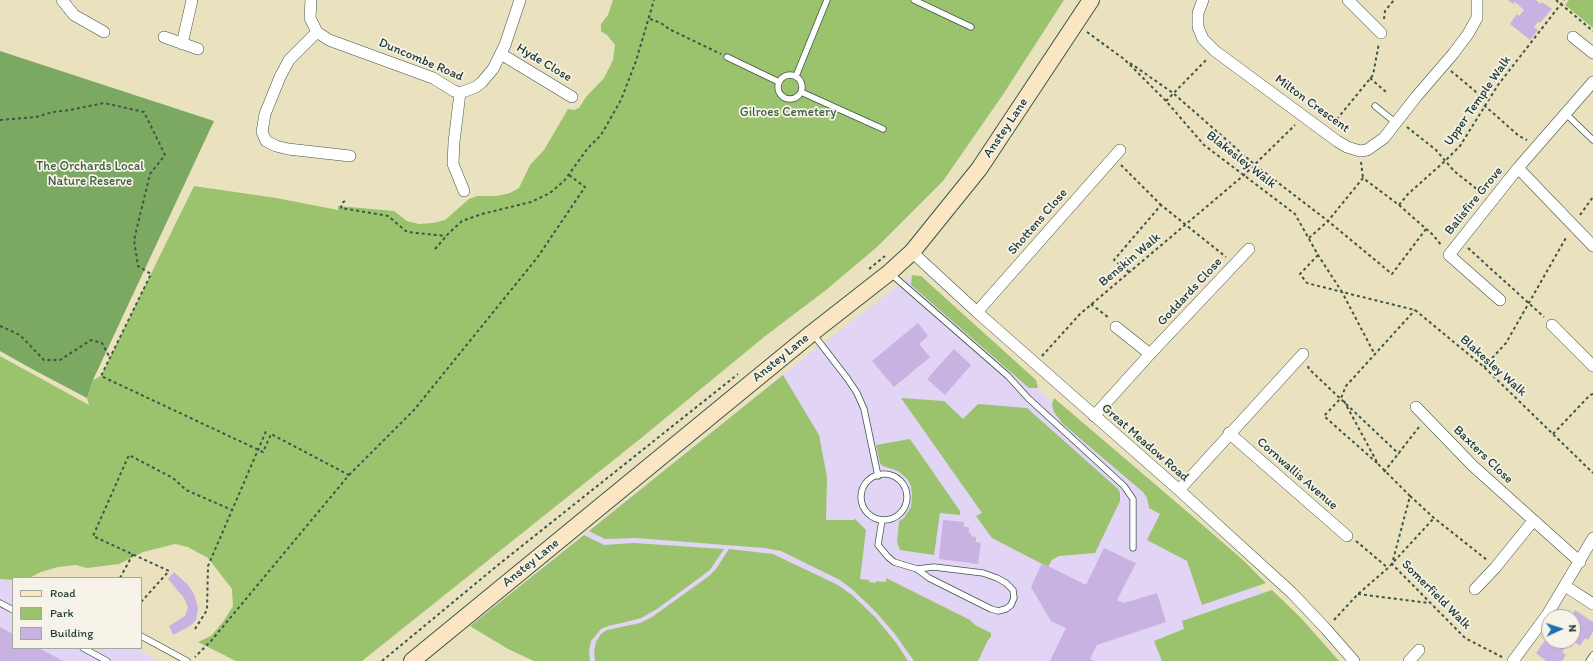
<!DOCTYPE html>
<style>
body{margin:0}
#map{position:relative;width:1593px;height:661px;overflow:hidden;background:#eae1bf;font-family:Itim,sans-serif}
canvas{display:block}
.legend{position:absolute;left:12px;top:577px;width:130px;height:72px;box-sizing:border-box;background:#f7f3e8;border:1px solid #a1aaa0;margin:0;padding:5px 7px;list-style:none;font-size:12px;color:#1f3d34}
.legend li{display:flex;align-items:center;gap:8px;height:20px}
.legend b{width:20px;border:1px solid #a1aaa0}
.north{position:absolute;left:1541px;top:609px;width:40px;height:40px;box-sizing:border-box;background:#f7f3e8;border:1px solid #a1aaa0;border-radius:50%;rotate:87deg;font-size:11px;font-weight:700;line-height:16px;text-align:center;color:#1f3d34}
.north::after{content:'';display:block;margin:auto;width:14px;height:18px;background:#1f6fb2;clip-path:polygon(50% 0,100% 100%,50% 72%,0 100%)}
</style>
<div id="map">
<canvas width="1593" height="661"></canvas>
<ul class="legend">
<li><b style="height:5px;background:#fbe6c4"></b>Road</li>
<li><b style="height:11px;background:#9bc36e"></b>Park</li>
<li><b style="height:11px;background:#c8b2e2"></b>Building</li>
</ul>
<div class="north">N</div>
</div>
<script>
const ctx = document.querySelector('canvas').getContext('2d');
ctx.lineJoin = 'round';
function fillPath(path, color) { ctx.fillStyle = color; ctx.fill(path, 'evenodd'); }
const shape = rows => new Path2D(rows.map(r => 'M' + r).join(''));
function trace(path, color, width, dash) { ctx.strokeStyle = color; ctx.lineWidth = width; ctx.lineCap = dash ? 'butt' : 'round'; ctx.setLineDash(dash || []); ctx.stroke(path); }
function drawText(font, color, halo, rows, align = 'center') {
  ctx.font = font + ' Itim,sans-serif'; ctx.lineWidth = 3.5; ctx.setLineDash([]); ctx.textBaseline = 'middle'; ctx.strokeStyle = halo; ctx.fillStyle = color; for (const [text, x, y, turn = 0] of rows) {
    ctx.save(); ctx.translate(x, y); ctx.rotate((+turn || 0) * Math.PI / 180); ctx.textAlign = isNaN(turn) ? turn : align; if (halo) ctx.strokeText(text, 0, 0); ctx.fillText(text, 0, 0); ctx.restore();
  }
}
fillPath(shape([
 [912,275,1264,593,1332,661,534,661,508,649,470,626,795,365],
 [0,579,13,582,13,648,135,648,159,661,0,661]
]), '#e1d4f4');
fillPath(shape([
 [613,0,1064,0,1002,96,943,181,877,247,826,290,764,337,640,439,362,661,236,661,198,642,211,636,223,622,233,606,232,589,208,558,188,547,175,544,143,552,119,564,87,568,76,565,58,567,41,572,29,578,13,578,13,580,0,579,0,356,89,405,87,398,93,380,101,376,194,186,276,198,338,210,338,206,394,211,407,221,419,224,433,223,445,220,469,199,477,196,496,196,510,193,519,188,530,165,544,150,568,109,574,110,579,108,586,97,604,78,613,60,615,45,608,36,601,31,601,24,608,15],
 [1569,0,1593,0,1593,28,1565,5],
 [912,275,921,276,1036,380,1038,388,1029,388,911,285],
 [783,375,819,435,827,477,826,520,854,520,854,518,866,530,860,579,869,580,869,582,876,583,876,581,886,582,886,578,970,620,975,625,991,633,991,637,988,640,978,661,914,661,895,634,875,611,852,589,840,580,781,551,764,548,636,538,605,539,589,531],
 [901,398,944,401,963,419,978,404,1027,408,1118,489,1120,493,1120,501,1095,553,1059,556,1052,560,1048,567,992,538,976,516,982,513],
 [1054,398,1191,515,1243,560,1266,583,1202,605,1187,561,1147,540,1160,514,1149,508,1147,498,1143,492,1063,424,1054,412,1052,404],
 [910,439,960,511,960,515,940,513,934,555,900,550,897,542,899,521,904,518,911,507,912,494,911,486,908,480,904,476,898,471,883,466,880,463,876,445],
 [584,535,604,545,634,543,724,549,710,570,657,609,641,618,626,622,608,626,601,629,591,641,589,651,590,661,534,661,508,649,470,626],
 [729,549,773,554,838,585,852,595,875,617,897,644,908,661,595,661,594,651,596,642,601,634,607,630,640,623,652,617,709,576,716,569],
 [1272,590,1301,618,1339,661,1162,661,1154,641,1184,629,1182,621]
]), '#9bc36e');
fillPath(shape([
 [0,51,214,121,93,380,87,398,32,369,0,351]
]), '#7ca961');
fillPath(shape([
 [1508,0,1536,0,1540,4,1542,2,1552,9,1540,23,1538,22,1534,27,1538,30,1530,40,1510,24,1517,14,1519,16,1524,10,1515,2,1513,4],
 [918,323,928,336,919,344,930,357,894,387,872,361],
 [954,349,971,365,945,395,927,379],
 [943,520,964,522,964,527,969,527,969,532,972,536,976,537,976,542,981,543,978,564,939,559],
 [1104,548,1136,563,1117,600,1124,603,1157,593,1166,622,1097,645,1090,659,1094,661,1050,661,1066,628,1051,621,1031,587,1042,563,1086,585],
 [174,572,188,585,194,594,198,608,196,620,190,626,173,635,169,626,185,616,188,607,184,598,168,579],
 [1575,610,1593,622,1593,632,1588,640,1585,638,1580,646,1574,642,1571,647,1568,645,1562,652,1566,655,1562,661,1546,661,1536,653,1546,639,1549,642,1573,641,1573,617,1571,617],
 [0,627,13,634,13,648,39,648,63,661,0,661]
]), '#c8b2e2');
const service = shape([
 [914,0,971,27],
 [727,57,779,82],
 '778 87a12 12 0 1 1 24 0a12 12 0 1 1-24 0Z',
 [796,76,827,0],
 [801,92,883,129],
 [1375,106,1396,123],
 [1565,113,1593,140],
 [890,273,1008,376,1028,398,1124,486,1133,499,1133,548],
 [813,334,847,378,857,393,864,409,878,476],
 '861 497a23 23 0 1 1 46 0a23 23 0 1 1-46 0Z',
 [882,520,878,545,888,557,894,562,917,569,929,578,991,609,998,611,1006,609,1011,605,1014,598,1013,590,1006,583,997,578,983,573,934,567,917,569],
 [0,603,13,610],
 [141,636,187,661],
 [83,648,107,661],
 [1589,661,1593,655]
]);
const minor = shape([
 [62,0,74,15,104,32],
 [311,0,310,18,317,32,329,40,433,78,454,91,460,93,476,87,482,82,493,69,505,45,520,0],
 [1203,0,1198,13,1198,27,1203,39,1215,51,1337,141,1347,147,1360,151,1367,150,1384,138,1416,97,1453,54,1468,34,1477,18,1477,0],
 [1348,0,1381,33],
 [317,32,289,60,280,77,265,114,262,132,266,141,276,146,288,149,350,156],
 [164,37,198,49],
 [1573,37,1593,53],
 [182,44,192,0],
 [501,54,572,97],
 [460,93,454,142,453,164,464,191],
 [1518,168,1593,246],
 [912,252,977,312,1179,490,1292,593,1326,629,1354,661],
 [1500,300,1449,255,1518,168,1593,82],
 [977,312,1120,150],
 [1552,325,1593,366],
 [1116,327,1150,354],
 [1416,407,1473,466,1580,562],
 [1094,416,1150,354,1249,249],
 [1229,433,1347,536],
 [1179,490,1303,354],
 [1565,586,1593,604],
 [1475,589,1495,568,1533,521],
 [1409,661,1419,650],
 [1513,661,1547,615,1593,538]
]);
const secondary = shape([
 [412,661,812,333,890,272,912,252,979,169,1091,0]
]);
trace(service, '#3d5649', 7);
trace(minor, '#3d5649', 12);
trace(secondary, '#3d5649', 18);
trace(shape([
 [1556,0,1593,31],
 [650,19,661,23,669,29,721,54],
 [1384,19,1385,11,1394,0],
 [1087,32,1124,59,1166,101,1204,145,1295,214,1318,255,1342,292,1415,310,1484,367,1593,473],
 [1130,63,1173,93,1255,165,1328,221,1392,274,1426,229],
 [1451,71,1475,91,1485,106,1519,136,1527,140],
 [1370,78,1386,92],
 [1166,101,1207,59],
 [0,120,36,117,53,112,70,110,104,103,144,112,165,155,150,174,134,240,138,266,151,274,101,376,263,452,271,434,349,475,211,641,195,657],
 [1333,124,1373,75,1379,43],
 [1407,127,1436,150,1454,171,1483,194],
 [1361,162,1363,178],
 [1121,165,1161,205],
 [345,201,342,203,341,208,388,216,407,232,446,236],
 [1399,205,1408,194,1445,161,1460,146,1498,85,1564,0],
 [1580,215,1593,197],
 [1309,238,1328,221,1363,178,1399,205,1433,235,1442,246],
 [1468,248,1544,317],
 [435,249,449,233,462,221,482,214,531,202,550,193,564,181,588,148,601,135,621,100,636,61,654,0],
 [1318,255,1300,274,1307,283,1342,292,1374,353],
 [869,269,885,256],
 [1129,272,1114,260,1161,205,1226,257],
 [1091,304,1109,318],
 [0,326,20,335,44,360,60,360,91,340,102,343,110,358],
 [1042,356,1080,314,1244,175,1295,125],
 [1308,366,1309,369,1399,454],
 [1484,367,1506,343,1567,236],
 [1344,401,1378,464,1410,496,1392,564,1465,638,1502,657],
 [1553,434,1590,395,1593,394],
 [1377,463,1324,416,1341,398,1346,386,1415,310],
 [1384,472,1419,427],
 [349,475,414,410,537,258,585,187,569,175],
 [1410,496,1434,518,1487,560],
 [1356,541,1388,568],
 [120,578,133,554],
 [1358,594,1429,603],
 [141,602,169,571,93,536,129,455,173,478,186,490,232,510],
 [1334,620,1358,594,1388,568,1434,518],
 [195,629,207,610,208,566,267,429],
 [382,661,498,565,738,374]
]), '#3d5649', 2, [3, 3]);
trace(service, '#fff', 5.5);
trace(minor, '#fff', 11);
trace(secondary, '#fbe6c4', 16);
drawText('13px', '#1f3d34', '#f7f3e8', [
 ["Duncombe Road",421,60,23],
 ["Hyde Close",544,63,31],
 ["Upper Temple Walk",1478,101,-55],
 ["Milton Crescent",1312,104,36],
 ["Anstey Lane",1006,128,-56],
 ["Blakesley Walk",1241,160,38],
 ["Balisfire Grove",1474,201,-51],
 ["Shottens Close",1038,222,-49],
 ["Benskin Walk",1130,260,-40],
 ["Goddards Close",1190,292,-47],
 ["Anstey Lane",781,358,-39],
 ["Blakesley Walk",1493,366,42],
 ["Great Meadow Road",1145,443,41],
 ["Baxters Close",1483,455,44],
 ["Cornwallis Avenue",1297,474,41],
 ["Anstey Lane",531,563,-39],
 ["Somerfield Walk",1436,595,45]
]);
drawText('13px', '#3e5e42', '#f7f3e8', [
 ["Gilroes Cemetery",788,113],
 ["The Orchards Local",90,167],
 ["Nature Reserve",90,182]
]);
</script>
